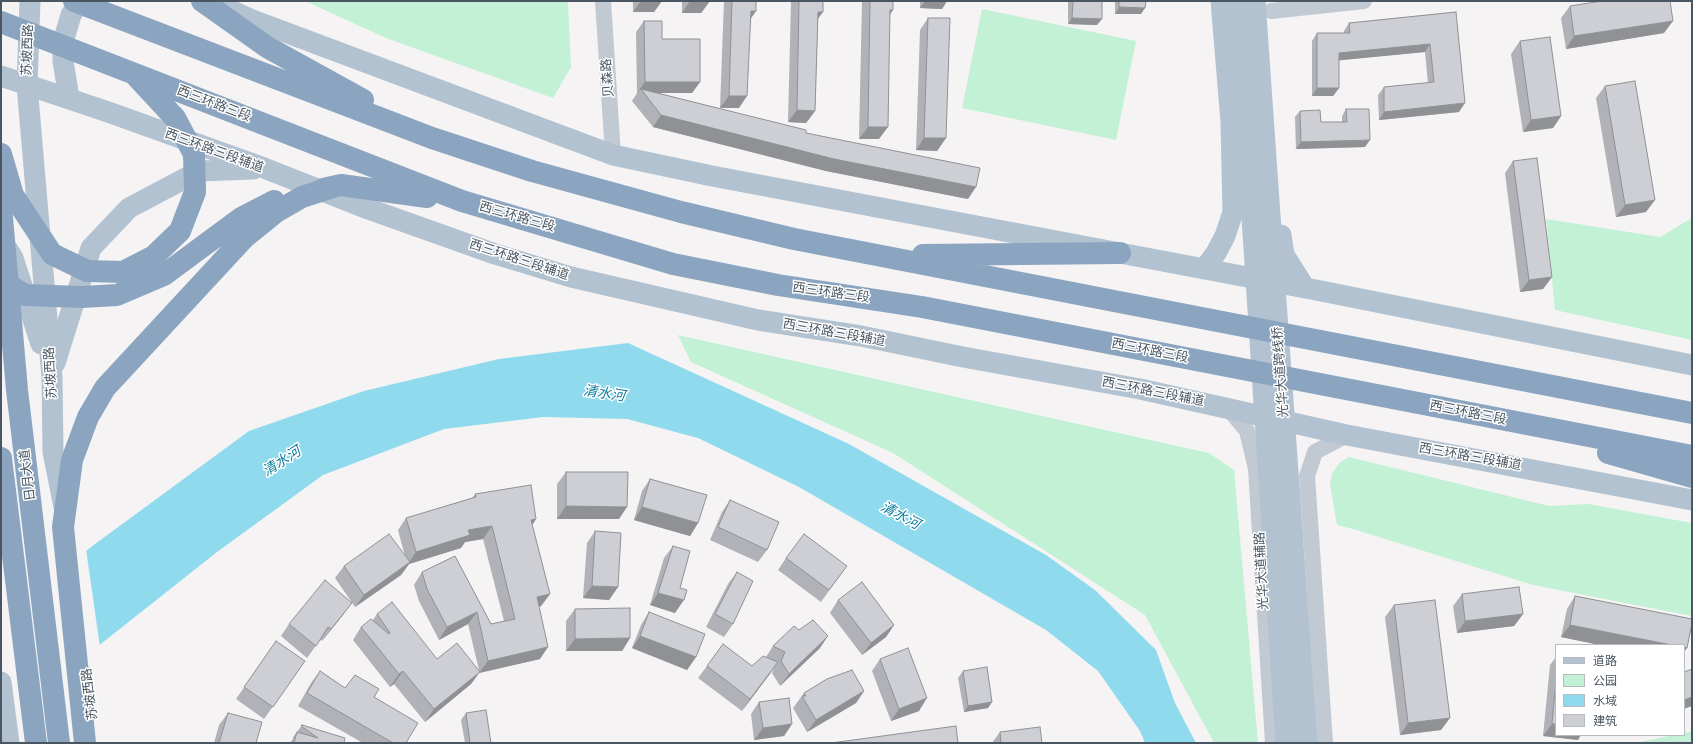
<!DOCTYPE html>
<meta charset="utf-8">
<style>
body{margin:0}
#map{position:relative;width:1693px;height:744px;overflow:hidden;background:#f5f3f3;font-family:"Space Grotesk","Noto Sans SC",sans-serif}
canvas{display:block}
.frame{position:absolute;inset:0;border:2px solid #4a5661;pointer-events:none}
.legend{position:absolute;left:1555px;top:644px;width:130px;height:92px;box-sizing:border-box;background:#fff;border:1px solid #b7bbc0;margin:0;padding:5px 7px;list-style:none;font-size:12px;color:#4a5661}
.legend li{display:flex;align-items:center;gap:8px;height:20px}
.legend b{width:20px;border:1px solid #b7bbc0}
</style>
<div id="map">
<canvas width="1693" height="744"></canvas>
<div class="frame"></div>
<ul class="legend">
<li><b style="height:5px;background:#b3c2d1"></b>道路</li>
<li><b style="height:11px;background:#c3f1d5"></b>公园</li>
<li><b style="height:11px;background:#90daee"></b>水域</li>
<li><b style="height:11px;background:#cdcfd5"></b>建筑</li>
</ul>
</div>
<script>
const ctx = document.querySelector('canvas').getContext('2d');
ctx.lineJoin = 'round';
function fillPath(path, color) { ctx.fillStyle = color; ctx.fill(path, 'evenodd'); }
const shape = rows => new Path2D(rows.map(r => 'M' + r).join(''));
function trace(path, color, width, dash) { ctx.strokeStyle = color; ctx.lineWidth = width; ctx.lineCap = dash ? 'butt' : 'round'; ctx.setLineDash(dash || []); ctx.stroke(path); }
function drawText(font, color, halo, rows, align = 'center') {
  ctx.font = font + ' "Space Grotesk","Noto Sans SC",sans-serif'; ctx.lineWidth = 3; ctx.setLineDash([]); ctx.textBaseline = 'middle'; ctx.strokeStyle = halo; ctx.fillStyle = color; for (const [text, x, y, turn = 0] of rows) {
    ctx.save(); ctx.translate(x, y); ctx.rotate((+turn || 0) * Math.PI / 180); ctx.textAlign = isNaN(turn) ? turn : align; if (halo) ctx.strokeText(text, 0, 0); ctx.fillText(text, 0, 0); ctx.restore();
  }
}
fillPath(shape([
 [305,1,568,1,571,67,553,98,386,38],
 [982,9,1136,41,1116,140,962,108],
 [1692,218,1692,340,1555,310,1546,219,1660,237],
 [678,335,1209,453,1234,470,1258,743,1214,743,1145,615,893,453,691,362],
 [1349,457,1549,506,1588,504,1692,523,1692,616,1533,585,1353,529,1337,525,1330,485,1332,474,1339,463],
 [1692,731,1692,743,1636,743,1673,735,1684,735,1684,733]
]), '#c3f1d5');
fillPath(shape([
 [628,343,849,444,1046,555,1095,590,1156,650,1175,703,1196,743,1145,743,1140,731,1098,671,1046,630,799,487,698,438,627,419,543,417,444,429,323,475,217,552,102,643,1,728,1,621,91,547,249,431,364,391,499,359]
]), '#90daee');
fillPath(shape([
 [86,549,100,647,1,730,1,619]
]), '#f5f3f3');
trace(shape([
 [603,1,613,155],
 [1271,11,1364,1],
 [1227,407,1247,431,1256,469,1273,743],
 [1325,743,1307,476,1315,452,1347,435]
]), '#c1cad2', 16);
trace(shape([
 [30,1,27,85,52,377,53,452,64,507],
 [1238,1,1286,743],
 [1255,1,1307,743],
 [215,3,250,19,613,155,712,176,1316,290,1692,365],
 [1,76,111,113,264,168,363,207,495,254,571,277,758,320,861,336,963,357,1140,389,1347,435,1692,500],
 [69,98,63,61,63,42,71,15,80,1],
 [1281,235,1284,255,1305,288],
 [6,247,13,258,41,344],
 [1204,269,1216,253,1225,236,1233,212,1231,122,1221,1],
 [55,363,91,248,129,208,199,171,253,169],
 [1,682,9,743]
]), '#b3c2d1', 21);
trace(shape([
 [74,1,432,138,532,171,681,212,794,239,1692,413],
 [202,1,267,47,363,100],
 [1,22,462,201,673,264,778,285,922,307,1692,456],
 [1,154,13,195,52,254,87,271,123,272,154,256,180,231,195,192,194,154,175,118,136,76],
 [323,189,341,185,427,197],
 [1,206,17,390,59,743],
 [923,255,1120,253],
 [1,280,25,295,82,297,117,295,164,275,241,218,274,201],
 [1608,453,1692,477],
 [1,458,36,743],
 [85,743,63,527,72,460,88,417,105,388,244,238,276,212,302,197,336,186]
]), '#8ba5c1', 22);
fillPath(shape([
 [633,1,662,1,654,12,633,12],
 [682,1,710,1,701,13,682,13],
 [724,1,756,1,756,11,751,18,739,108,720,108],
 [791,1,823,1,818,18,815,111,806,123,788,122],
 [862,1,893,1,890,15,879,139,859,139],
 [920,1,947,1,942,9,920,8],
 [1068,1,1102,1,1097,25,1068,24],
 [1115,1,1146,1,1141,14,1115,14],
 [1570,6,1664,33,1566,49,1561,18],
 [1456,12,1459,112,1379,120,1378,95,1384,87,1428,83,1425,52,1339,60,1339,88,1333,96,1312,96,1312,41,1317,33,1344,33,1344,31,1349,23],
 [928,18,946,138,937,151,916,150,920,30],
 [644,21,662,39,700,82,692,93,659,93,806,133,968,199,826,171,653,127,632,101,637,93,636,32],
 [1520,41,1561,116,1553,128,1523,132,1511,54],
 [1605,86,1646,212,1616,217,1596,98],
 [1346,109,1365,147,1296,149,1295,117,1300,111,1321,122,1342,122,1342,116],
 [1513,161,1552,277,1543,289,1520,292,1505,173],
 [566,472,619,519,557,519,557,484],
 [650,479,698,523,690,536,634,520,642,491],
 [475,494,536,519,532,525,550,594,541,606,539,607,540,659,479,673,479,672,471,684,425,722,394,684,390,687,353,640,361,627,373,620,377,614,437,659,479,670,468,624,439,640,419,601,414,585,422,572,455,556,491,624,504,621,483,539,465,542,461,548,409,564,401,575,355,607,335,578,344,566,405,556,398,530,406,518,472,498],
 [730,500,767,550,758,562,710,540,722,512],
 [595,531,618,587,609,600,583,598,587,543],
 [673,546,680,588,675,613,650,605,664,558],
 [786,558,847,566,821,602,778,570],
 [737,572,733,624,724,637,706,627,728,584],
 [1462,594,1523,614,1514,626,1457,633,1453,606],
 [1575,596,1692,619,1692,623,1687,648,1684,652,1684,645,1600,645,1561,637,1567,609],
 [838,600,894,625,886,637,862,655,830,613],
 [1394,605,1441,730,1400,735,1385,617],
 [575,609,630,638,622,651,566,651,566,621],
 [649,612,696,657,687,670,632,648,641,625],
 [343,615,322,641,320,640,307,658,281,636,289,624],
 [799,630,820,648,780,686,772,673,775,666,742,711,698,678,707,666,752,666,766,657,773,646],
 [276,641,305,661,264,719,236,699],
 [1556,657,1556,735,1578,740,1543,736,1550,665],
 [880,659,919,711,891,721,872,671],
 [320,671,345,688,374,697,406,743,363,743,298,706,311,683],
 [963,671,992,702,988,708,964,712,958,678],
 [864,691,856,703,807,732,793,708,804,693],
 [759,702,792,724,784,736,754,740,751,714],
 [228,713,256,743,214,743,219,725],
 [466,713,491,743,465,743,461,720],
 [302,725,344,743,290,743,293,739,293,737],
 [1000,732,1042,743,992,743]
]), '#b0b2b7');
fillPath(shape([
 [641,1,662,1,654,12,633,12],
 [690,1,710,1,701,13,682,13],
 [925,1,947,1,942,9,920,8],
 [1119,7,1145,8,1141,14,1115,14],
 [890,10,893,10,885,22],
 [751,11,756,11,747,24],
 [818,12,823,12,814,24],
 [1072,18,1102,19,1097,25,1068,24],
 [1673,21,1664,33,1566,49,1574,36],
 [1430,44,1425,52,1333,61,1339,53],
 [645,82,700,82,692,93,644,93,641,89,637,93],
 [1317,88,1339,88,1333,96,1312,96],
 [729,96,747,96,739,108,720,108],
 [1465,103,1459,112,1379,120,1384,112],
 [797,110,815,111,806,123,788,122],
 [661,115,976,187,968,199,826,171,653,127],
 [1561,116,1553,128,1523,132,1531,120],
 [868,127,888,127,879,139,859,139],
 [924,138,946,138,937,151,916,150],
 [1370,140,1365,147,1296,149,1301,142],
 [1655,200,1646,212,1616,217,1625,205],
 [1552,277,1543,289,1520,292,1529,280],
 [566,506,627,507,619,519,557,519],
 [642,507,698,523,690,536,634,520],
 [536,519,528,532,531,520],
 [492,526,483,539,465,542,461,548,409,564,401,575,355,607,364,595,408,564,416,552,468,530],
 [592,586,618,587,609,600,583,598],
 [658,593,684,600,675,613,650,605],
 [550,594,541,606,528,610,537,597],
 [352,603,343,615,322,641,331,629],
 [477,612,468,624,439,640,447,627],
 [1523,614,1514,626,1457,633,1465,621],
 [894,625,886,637,862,655,871,643],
 [1570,625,1672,645,1600,645,1561,637],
 [640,636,696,657,687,670,632,648],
 [828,636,820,648,780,686,789,674],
 [630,638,622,651,566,651,575,639],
 [548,647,540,659,479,673,488,661],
 [1684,647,1687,648,1684,652],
 [778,662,770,674,742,711,750,699],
 [403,671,394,684,390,687,399,674],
 [480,672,471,684,425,722,434,709],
 [864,691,856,703,807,732,816,720],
 [1692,697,1692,706,1684,709,1684,700],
 [927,698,919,711,891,721,899,709],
 [992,702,988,708,964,712,968,706],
 [1450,718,1441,730,1400,735,1408,723],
 [792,724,784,736,754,740,763,728],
 [1552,724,1556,724,1556,735,1581,735,1578,740,1543,736]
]), '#909195');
const building = shape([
 [732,1,756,1,756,11,751,11,747,96,729,96,732,1],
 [799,1,823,1,823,12,818,12,815,111,797,110,799,1],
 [870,1,893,1,893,10,890,10,888,127,868,127,870,1],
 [1073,1,1102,1,1102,19,1072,18,1073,1],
 [1119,1,1146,1,1145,8,1119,7,1119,1],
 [1602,1,1670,1,1673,21,1574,36,1570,6,1602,1],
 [1456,12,1465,103,1384,112,1384,87,1434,82,1430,44,1339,53,1339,88,1317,88,1317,33,1350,33,1349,23,1456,12],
 [928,18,950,18,946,138,924,138,928,18],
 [644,21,662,21,662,39,700,39,700,82,645,82,644,21],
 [1550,37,1561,116,1531,120,1520,41,1550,37],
 [1635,81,1655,200,1625,205,1605,86,1635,81],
 [641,89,806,130,806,133,980,168,976,187,834,159,661,115,641,89],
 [1346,109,1369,109,1370,140,1301,142,1300,111,1320,110,1321,122,1347,122,1346,109],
 [1537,158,1552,277,1529,280,1513,161,1537,158],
 [566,472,628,472,627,507,566,506,566,472],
 [650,479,707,495,698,523,642,507,650,479],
 [531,485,536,519,531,520,550,594,537,597,548,647,488,661,477,612,447,627,427,589,422,572,455,556,491,624,515,619,492,526,468,530,470,535,416,552,406,518,476,497,475,494,531,485],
 [730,500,779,522,767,550,718,527,730,500],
 [595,531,621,533,618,587,592,586,595,531],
 [389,534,410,562,364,595,344,566,389,534],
 [804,534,847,566,829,590,786,558,804,534],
 [673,546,690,551,680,588,687,590,684,600,658,593,673,546],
 [737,572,753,581,733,624,715,614,737,572],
 [325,580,352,603,331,629,328,627,316,646,289,624,325,580],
 [862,582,894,625,871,643,838,600,862,582],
 [1519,587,1523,614,1465,621,1462,594,1519,587],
 [1575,596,1692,619,1692,623,1687,648,1684,647,1684,645,1672,645,1570,625,1575,596],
 [1435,600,1450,718,1408,723,1394,605,1435,600],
 [392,602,437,659,457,643,480,672,434,709,403,671,399,674,361,627,371,619,389,634,390,633,377,614,392,602],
 [630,608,630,638,575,639,575,609,630,608],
 [649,612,705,634,696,657,640,636,649,612],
 [813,620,828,636,789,674,781,661,785,652,773,646,794,626,799,630,813,620],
 [276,641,305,661,273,707,244,687,276,641],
 [723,644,752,666,763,656,778,662,750,699,707,666,723,644],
 [908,648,927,698,899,709,880,659,908,648],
 [987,667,992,702,968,706,963,671,987,667],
 [1692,669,1692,697,1684,700,1684,672,1692,669],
 [852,670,864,691,816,720,802,696,806,696,804,693,827,679,852,670],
 [320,671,345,688,355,675,379,689,374,697,418,723,406,743,393,743,307,693,320,671],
 [1556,681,1556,724,1552,724,1556,681],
 [789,698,792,724,763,728,759,702,789,698],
 [486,710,491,743,470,743,466,713,486,710],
 [228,713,262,722,256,743,219,743,228,713],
 [302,725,345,738,344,743,294,743,297,732,318,738,301,726,302,725],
 [956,726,958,743,831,743,956,726],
 [1040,727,1042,743,1001,743,1000,732,1040,727]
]);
fillPath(building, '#cdcfd5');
trace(building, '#909195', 1);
drawText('13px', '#4a5661', '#fff', [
 ["苏坡西路",28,50,-88],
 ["贝森路",608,78,-94],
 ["西三环路三段",214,104,21],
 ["西三环路三段辅道",214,151,20],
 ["西三环路三段",517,217,16],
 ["西三环路三段辅道",519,260,18],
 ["西三环路三段",831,293,8],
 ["西三环路三段辅道",834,333,10],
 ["西三环路三段",1150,351,11],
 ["光华大道跨线桥",1281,372,-94],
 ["苏坡西路",51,373,-93],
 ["西三环路三段辅道",1153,392,11],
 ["西三环路三段",1468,413,11],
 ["西三环路三段辅道",1470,457,10],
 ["日月大道",28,475,-97],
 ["光华大道辅路",1262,571,-93],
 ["苏坡西路",90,694,-97]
]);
drawText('italic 14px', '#0c7c9b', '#fff', [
 ["清水河",604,394,8],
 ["清水河",282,462,-33],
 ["清水河",900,516,28]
]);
</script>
